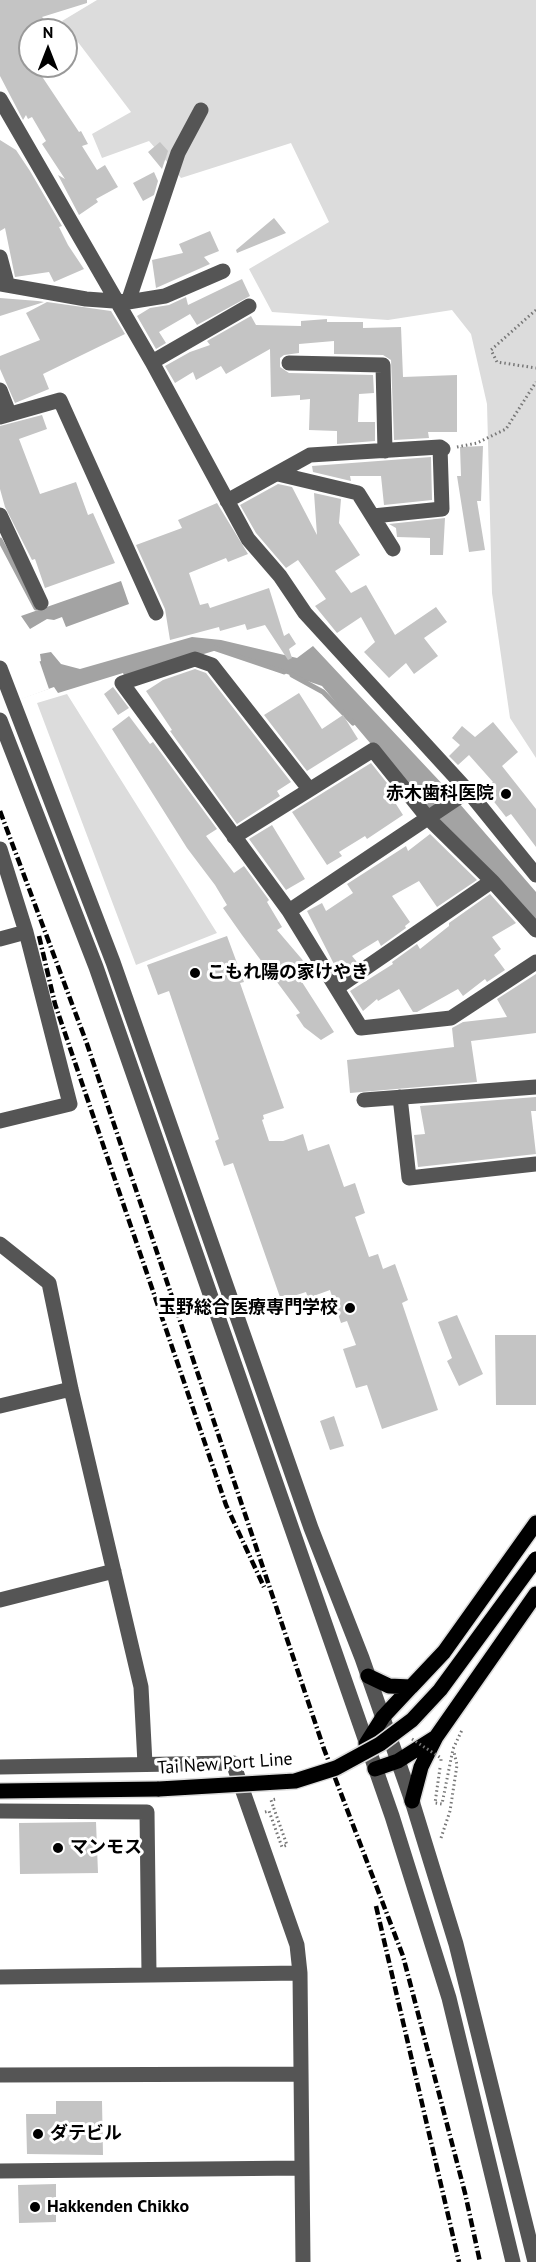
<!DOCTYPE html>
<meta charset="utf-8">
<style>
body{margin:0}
#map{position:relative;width:536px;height:2262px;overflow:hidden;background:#fff;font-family:"PT Sans",sans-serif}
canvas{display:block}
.north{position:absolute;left:18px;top:18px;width:60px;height:60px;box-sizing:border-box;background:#fff;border:2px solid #999;border-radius:50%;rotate:0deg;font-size:16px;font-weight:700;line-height:24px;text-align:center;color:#000}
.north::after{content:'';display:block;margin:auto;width:21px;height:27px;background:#000;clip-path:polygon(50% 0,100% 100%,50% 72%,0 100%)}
</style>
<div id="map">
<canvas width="536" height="2262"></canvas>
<div class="north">N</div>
</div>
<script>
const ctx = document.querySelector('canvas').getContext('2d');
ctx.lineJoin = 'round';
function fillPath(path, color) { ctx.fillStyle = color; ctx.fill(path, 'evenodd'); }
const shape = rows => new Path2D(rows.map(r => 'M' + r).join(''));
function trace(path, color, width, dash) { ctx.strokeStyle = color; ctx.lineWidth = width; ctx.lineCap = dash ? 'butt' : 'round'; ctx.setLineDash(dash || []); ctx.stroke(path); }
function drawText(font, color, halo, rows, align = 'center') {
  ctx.font = font + ' "PT Sans","Noto Sans JP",sans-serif'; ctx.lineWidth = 6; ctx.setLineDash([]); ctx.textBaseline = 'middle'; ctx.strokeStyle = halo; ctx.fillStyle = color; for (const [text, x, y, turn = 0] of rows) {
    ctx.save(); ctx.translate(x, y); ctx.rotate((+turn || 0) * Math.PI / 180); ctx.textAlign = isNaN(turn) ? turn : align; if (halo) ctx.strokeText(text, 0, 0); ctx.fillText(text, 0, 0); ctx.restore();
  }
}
fillPath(shape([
 [97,0,536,0,536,758,510,718,492,593,487,404,471,334,452,310,388,320,272,312,249,269,329,222,291,143,181,178,149,141,102,158,92,134,131,112,62,21],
 [67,694,217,933,136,965,37,703]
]), '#dcdcdc');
fillPath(shape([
 [121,581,129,604,66,627,62,617,54,620,47,619,30,629,21,616],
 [192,637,221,640,297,658,313,646,446,788,536,892,536,927,424,807,322,686,217,650,125,678,123,673,58,693,54,687,0,706,0,675,41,661,40,654,51,652,61,664,80,669]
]), '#a3a3a3');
fillPath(shape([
 [39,660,49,689,0,707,0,674]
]), '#fff');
trace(shape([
 [0,540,36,608],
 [213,648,284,672],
 [292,675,323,692,353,723]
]), '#a3a3a3', 5);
fillPath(shape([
 [0,0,87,0,87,3,42,17,54,30,30,30,30,66,51,66,41,75,79,132,81,131,88,144,82,146,97,170,105,165,118,187,96,199,98,202,79,215,58,175,65,179,42,144,46,141,32,117,28,119,26,115,23,120,0,76],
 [0,140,16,150,30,171,62,226,59,227,68,245,84,269,54,282,49,272,15,277,5,228,0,231],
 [160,142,168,151,162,169,148,152],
 [154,172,158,181,154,195,143,201,133,183],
 [274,218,286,233,237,253,236,250],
 [210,231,219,251,204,257,210,264,156,288,152,260,183,253,179,244],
 [242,279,250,296,197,325,190,314,159,332,166,343,156,349,137,316,150,308,169,305,186,297,188,305],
 [0,298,38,301,44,302,0,316],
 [47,302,111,311,125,334,43,374,49,389,15,403,0,369,0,356,40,340,26,313],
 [251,316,256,325,301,326,301,321,327,319,327,322,363,322,363,328,401,327,403,377,457,375,457,432,428,432,429,438,394,440,391,360,383,355,334,354,334,341,299,344,299,353,284,355,280,358,280,367,289,373,373,375,374,393,359,394,358,422,375,422,375,441,337,444,337,431,309,430,310,399,300,400,300,395,271,397,270,349,226,374,221,366,196,380,193,372,175,383,165,366,190,352,210,345,207,341],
 [42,415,47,429,19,439,40,494,76,482,88,515,93,513,115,563,45,588,35,559,32,560,5,507,0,489,0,426],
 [483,446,481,501,477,501,485,550,469,552,457,476,461,476,460,447],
 [431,457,432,500,384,505,381,476,350,476,351,481,313,472,312,466],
 [278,484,292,487,317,535,314,493,341,499,339,523,360,555,335,571,351,593,366,585,395,635,436,607,447,622,424,638,438,656,414,674,406,663,389,678,364,652,375,642,361,617,337,633,315,606,326,599,298,560,286,568,256,533,240,505],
 [217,503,248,554,228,562,226,558,189,573,200,605,208,603,210,608,269,588,284,636,289,633,296,644,289,649,292,658,288,660,265,625,247,630,245,624,220,631,219,627,170,640,165,609,136,545,182,528,178,520],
 [445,518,443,555,430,555,430,538,397,537,396,528,389,524],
 [195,669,206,673,291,782,277,791,280,796,237,824,170,731,172,730,146,691,163,680],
 [113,687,129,708,118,715,104,694],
 [299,693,322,729,343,715,358,739,307,771,264,715],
 [129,716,150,744,153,742,217,829,206,836,234,873,244,866,269,900,267,902,282,927,277,930,312,971,300,979,334,1032,321,1040,304,1027,296,1015,300,1013,242,935,223,908,227,905,215,885,187,848,112,729],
 [493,722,518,752,502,766,536,809,536,847,511,814,506,817,484,789,493,782,469,755,458,765,449,756,460,745,452,738,462,726,475,737],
 [371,763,387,783,388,786,385,787,403,815,367,839,365,836,339,852,342,856,327,865,292,812],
 [272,825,305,879,286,890,249,839],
 [430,834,477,880,437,907,419,881,392,896,410,922,405,926,406,928,381,946,378,940,352,956,357,962,339,974,307,911,322,903,326,911,353,893,347,884,406,846,408,851],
 [490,894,516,923,492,937,501,949,494,955,505,970,487,982,485,979,463,996,458,989,417,1012,413,1012,399,989,378,1001,377,999,363,1011,350,991,393,964,392,962,417,944,420,949,449,926,449,923],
 [227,936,244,982,240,983,284,1108,263,1115,264,1119,262,1120,269,1141,283,1141,303,1134,308,1151,329,1144,344,1187,355,1183,365,1213,355,1217,369,1257,378,1254,383,1269,395,1264,408,1300,402,1303,438,1410,382,1429,367,1385,356,1388,343,1349,356,1345,347,1321,341,1323,330,1290,308,1298,306,1292,281,1300,233,1163,224,1166,215,1141,219,1139,169,991,158,995,147,965],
 [536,974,536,1033,471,1041,477,1082,350,1093,347,1060,454,1047,452,1028,463,1022,507,1017,497,999],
 [536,1097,536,1111,531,1111,536,1154,418,1167,414,1135,425,1134,420,1106],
 [457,1315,483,1374,459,1386,447,1361,452,1358,438,1322],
 [495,1335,536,1335,536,1405,496,1405],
 [334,1416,344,1446,330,1450,320,1421],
 [96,1822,98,1873,20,1874,19,1823],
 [56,2101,102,2101,103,2155,27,2154,26,2114,56,2114],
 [56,2184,56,2222,19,2223,18,2185]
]), '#c4c4c4');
const major = shape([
 [368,1676,389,1686,411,1687,444,1652,536,1523],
 [366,1744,383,1717,411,1687],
 [375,1769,398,1761,436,1737],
 [0,1791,159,1789],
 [412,1801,421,1767,436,1737,536,1594]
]);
trace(major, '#dbdbdb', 18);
trace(shape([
 [536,310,491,350,497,362,536,368],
 [457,447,477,443,506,429,536,382],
 [440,1768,435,1803,442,1804,453,1749,462,1730],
 [265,1812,269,1811,282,1847,287,1845,273,1806],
 [441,1838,450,1811,457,1765,454,1752]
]), '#777', 3, [1.5, 3]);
trace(shape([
 [0,99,152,362,248,539,280,576,305,613,468,791,536,875],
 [0,257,7,283],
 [0,284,86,299,128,302,165,296,223,271],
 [128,302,178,153,201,110],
 [152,362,249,306],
 [289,363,383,365,385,451],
 [0,390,9,413],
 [0,417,60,400,156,613],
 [278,474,358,493,393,549],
 [227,501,310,455,440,447,443,449],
 [0,515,41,603],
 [373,516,442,509,440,447],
 [0,668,113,962,311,1528,362,1658,412,1801,456,1944,535,2262],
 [0,720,96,967,392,1816,449,1998,513,2262],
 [309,789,212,665,195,659,122,683,289,911,361,1028,451,1018,536,962],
 [234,837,373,750,427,817,492,881,536,930],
 [0,849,26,932,70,1104,0,1121],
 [289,911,468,791],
 [0,939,26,932],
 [338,987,492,881],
 [400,1097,409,1178,536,1164],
 [364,1100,536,1087],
 [0,1244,49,1283,71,1389,141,1687,145,1764],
 [0,1406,71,1389],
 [0,1600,114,1571],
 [0,1767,233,1763,297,1945,300,1973,303,2262],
 [0,1811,147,1812,149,1974],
 [0,1977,300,1973],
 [0,2075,301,2074],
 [0,2171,302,2168]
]), '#555', 15);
trace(major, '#000', 15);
trace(shape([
 [0,811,87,1044,324,1749,403,1956,465,2193,480,2262],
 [39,936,55,1004,226,1505,264,1587],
 [376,1906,459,2262]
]), '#000', 4.5, [9, 3, 1.5, 3]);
const majorBridge = shape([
 [159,1789,295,1781,336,1768,380,1744,412,1720,440,1690,536,1559]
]);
trace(majorBridge, '#dbdbdb', 18, []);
trace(shape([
 [412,1739,441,1758,441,1762],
 [273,1806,271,1800,276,1799]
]), '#777', 3, [1.5, 3]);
trace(majorBridge, '#000', 15);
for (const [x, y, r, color] of [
 [506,794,6,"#000"],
 [195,973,6,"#000"],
 [350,1308,6,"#000"],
 [58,1848,6,"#000"],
 [38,2134,6,"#000"],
 [35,2207,6,"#000"]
]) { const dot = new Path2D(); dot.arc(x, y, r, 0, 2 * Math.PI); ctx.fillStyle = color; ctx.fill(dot); trace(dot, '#fff', 2); }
drawText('bold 18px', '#000', '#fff', [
 ["赤木歯科医院",494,794,"right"],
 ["こもれ陽の家けやき",207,973],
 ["玉野総合医療専門学校",338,1308,"right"],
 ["マンモス",70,1848],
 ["ダテビル",50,2134],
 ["Hakkenden Chikko",47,2207]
], 'left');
drawText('18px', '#000', '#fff', [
 ["Tai New Port Line",225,1764,-4]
]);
</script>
